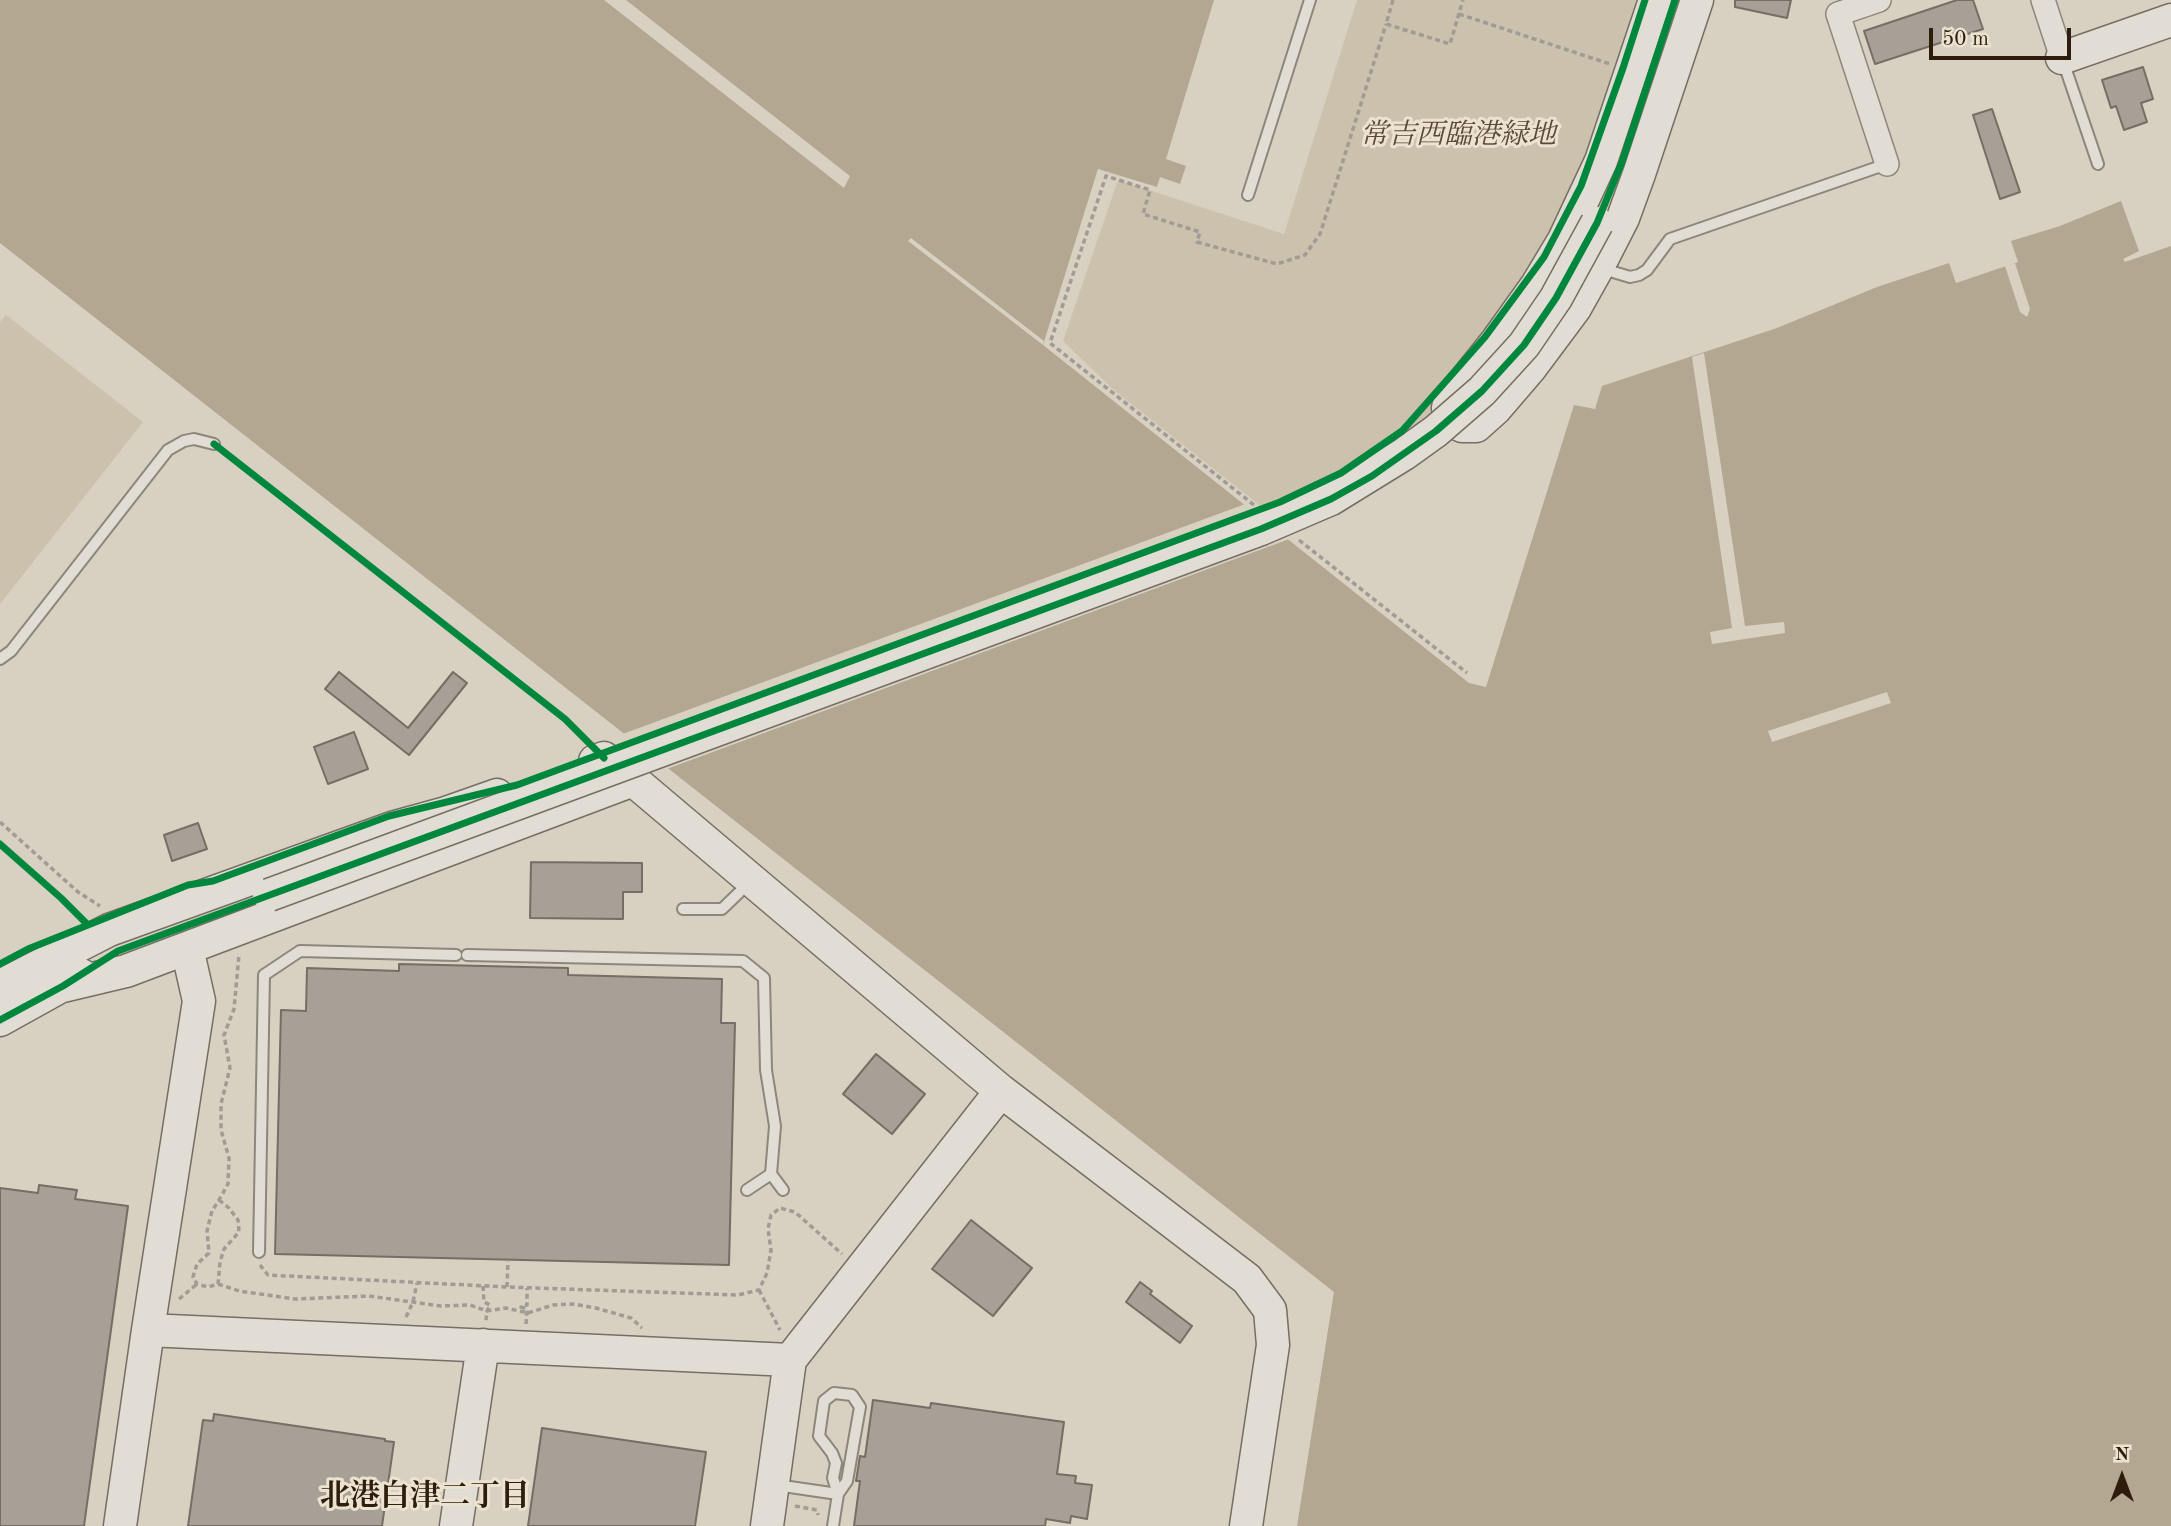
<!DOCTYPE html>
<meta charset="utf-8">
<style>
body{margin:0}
#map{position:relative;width:2171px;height:1526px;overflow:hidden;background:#d8d0c1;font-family:"Old Standard TT",serif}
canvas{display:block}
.north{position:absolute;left:2087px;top:1442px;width:70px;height:70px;-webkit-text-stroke:5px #ece2d0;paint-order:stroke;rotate:0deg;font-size:19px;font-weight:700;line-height:28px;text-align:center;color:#2e1c0d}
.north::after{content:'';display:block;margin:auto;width:24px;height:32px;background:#2e1c0d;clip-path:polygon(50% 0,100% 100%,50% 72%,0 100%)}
.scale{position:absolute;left:1929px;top:28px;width:142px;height:32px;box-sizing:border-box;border:4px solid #2e1c0d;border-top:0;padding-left:9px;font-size:21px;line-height:24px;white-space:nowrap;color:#2e1c0d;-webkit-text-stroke:5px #ece2d0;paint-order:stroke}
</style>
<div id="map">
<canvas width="2171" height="1526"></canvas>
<div class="north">N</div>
<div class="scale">50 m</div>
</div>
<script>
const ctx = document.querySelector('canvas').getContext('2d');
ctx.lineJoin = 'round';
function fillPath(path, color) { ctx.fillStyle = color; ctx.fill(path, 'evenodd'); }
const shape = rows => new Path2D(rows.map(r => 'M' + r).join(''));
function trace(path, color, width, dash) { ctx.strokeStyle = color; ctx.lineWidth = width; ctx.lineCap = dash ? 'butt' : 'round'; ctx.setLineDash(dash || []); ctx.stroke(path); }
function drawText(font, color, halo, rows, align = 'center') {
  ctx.font = font + ' "Old Standard TT","Noto Serif JP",serif'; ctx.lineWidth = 6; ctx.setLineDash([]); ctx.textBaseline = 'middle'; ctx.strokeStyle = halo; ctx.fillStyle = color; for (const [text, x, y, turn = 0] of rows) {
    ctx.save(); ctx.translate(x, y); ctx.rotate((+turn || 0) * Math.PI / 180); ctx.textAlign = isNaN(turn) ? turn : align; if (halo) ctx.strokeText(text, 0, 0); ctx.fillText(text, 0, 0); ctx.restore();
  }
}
fillPath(shape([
 [1357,0,1651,0,1545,263,1440,403,1411,436,1345,476,1267,511,1115,391,1063,341,1118,180,1284,234],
 [6,315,143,422,0,604,0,322]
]), '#ccc1ac');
fillPath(shape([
 [0,0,1214,0,1166,159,1186,166,1180,184,1160,177,1157,187,1098,169,1043,345,1469,683,1486,687,1574,405,1595,409,1602,386,1777,328,1877,287,1949,263,1956,283,2018,262,2011,241,2060,226,2121,201,2139,251,2123,259,2125,262,2171,246,2171,1526,1297,1526,1334,1292,0,243]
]), '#b4a791');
fillPath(shape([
 [604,0,626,0,850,176,844,188],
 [911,238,1044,341,1043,345,908,241],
 [2015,263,2030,309,2027,317,2020,312,2005,266],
 [1704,353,1745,626,1784,622,1785,633,1712,644,1710,632,1732,628,1692,357],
 [1248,503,1292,538,664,770,620,735],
 [1887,692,1891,703,1772,742,1768,731]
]), '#d8d0c1');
const building = shape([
 [1735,0,1791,0,1787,18,1735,7,1735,0],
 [1957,0,1973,0,1983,29,1875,64,1864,31,1957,0],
 [2143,67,2153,99,2141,103,2147,122,2124,130,2116,106,2111,108,2102,80,2143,67],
 [1992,109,2020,192,2000,199,1973,115,1992,109],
 [339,672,408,728,453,672,467,683,409,755,325,689,339,672],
 [354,732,368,769,328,784,314,747,354,732],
 [198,823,207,849,172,861,164,835,198,823],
 [531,862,642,863,642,892,623,892,623,919,530,918,531,862],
 [399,964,568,968,568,975,722,979,721,1023,735,1023,729,1265,275,1254,281,1010,306,1011,307,968,399,971,399,964],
 [876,1054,925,1094,892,1134,843,1094,876,1054],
 [39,1185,77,1190,75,1199,128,1206,84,1526,0,1526,0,1188,38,1193,39,1185],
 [971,1220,1032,1268,993,1316,932,1269,971,1220],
 [1140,1282,1152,1291,1150,1294,1192,1326,1180,1343,1126,1302,1140,1282],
 [873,1400,930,1408,931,1403,1064,1422,1057,1474,1076,1476,1075,1483,1092,1485,1087,1519,1071,1516,1070,1523,1046,1519,1045,1526,854,1526,860,1481,856,1481,860,1456,865,1457,873,1400],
 [214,1414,385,1439,385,1441,394,1442,382,1526,188,1526,203,1420,213,1421,214,1414],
 [542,1428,706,1452,695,1526,528,1526,542,1428]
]);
fillPath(building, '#a7a096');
trace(building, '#746e64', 2);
const lane = shape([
 [2063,61,2098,164],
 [1248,195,1310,0],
 [1600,268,1630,277,1639,275,1647,270,1670,239,1887,164],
 [0,659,11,651,168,450,184,441,194,439,214,444],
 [683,909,722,909,750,882],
 [467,955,743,961,764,978,766,1070,775,1126,771,1174,747,1190],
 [771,1174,783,1190],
 [259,1252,264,975,300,951,456,955],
 [834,1393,852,1395,860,1407,847,1481,838,1494,833,1478,836,1463,832,1453,819,1436,824,1401,834,1393],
 [776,1485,838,1494,833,1526]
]);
const street = shape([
 [1879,0,1838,14,1887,164],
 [2043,0,2062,58]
]);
const secondary = shape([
 [1655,0,1601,161,1564,240,1537,285,1497,341,1450,400,1448,408,1450,416,1453,421,1462,426,1476,426,1495,409,1531,367,1575,308,1598,267,1623,218,1639,174,1697,0],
 [2062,58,2171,20],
 [595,761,604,758,633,780,1001,1091,1247,1279,1270,1310,1273,1345,1246,1526],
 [0,986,109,930,392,828,443,814,497,795],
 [63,986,126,971,633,780],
 [0,1020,81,975],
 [148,1330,790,1360],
 [120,1526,148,1330,199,1001,187,948],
 [456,1526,483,1345],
 [767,1526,790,1360,1001,1091]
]);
trace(lane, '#8d867c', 14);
trace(street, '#8d867c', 26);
trace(secondary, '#746e64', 35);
trace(shape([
 [1393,0,1386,24,1450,44,1463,0],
 [1459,14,1610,64],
 [1254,505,1050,343,1106,176,1150,190,1143,214,1200,232,1197,242,1277,264,1305,255,1320,234,1386,24],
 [1299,540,1467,673],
 [0,822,78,892,100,906],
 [219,1200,229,1208,238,1220,239,1232,224,1249,220,1262,218,1284,208,1287,197,1284,193,1277,197,1264,209,1253,207,1231,212,1211,219,1200,228,1184,229,1158,221,1130,221,1104,230,1068,224,1035,234,1009,239,955],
 [260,1265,268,1275,507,1287,738,1295,759,1290,767,1273,771,1250,768,1229,771,1215,780,1208,795,1212,842,1254],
 [218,1284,239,1291,295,1299,369,1296,441,1306,470,1305,487,1311,506,1308,528,1313,553,1305,573,1304,596,1308,631,1318,642,1328],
 [483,1286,484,1302,490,1305,487,1311,486,1320],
 [507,1287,508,1260],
 [759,1290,780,1330],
 [179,1299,197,1284],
 [406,1317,413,1302,417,1283],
 [526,1324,527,1309,521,1307,527,1305,527,1288],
 [795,1506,817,1510,818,1515]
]), '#a09b94', 3.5, [5, 3.5]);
trace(lane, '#e1ddd5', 10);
trace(street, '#e1ddd5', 23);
trace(secondary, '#e1ddd5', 32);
const secondaryBridge = shape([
 [269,895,1261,529,1331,499,1404,454,1436,431,1482,391,1524,345,1556,298,1597,223]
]);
trace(secondaryBridge, '#746e64', 35, []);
trace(secondaryBridge, '#e1ddd5', 32);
trace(shape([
 [214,444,565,719,604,758],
 [0,844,61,898,87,924],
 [0,964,28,949,188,885,213,881,389,816,517,785,1280,502,1341,473,1402,431,1485,337,1544,257,1581,186,1623,68,1645,0],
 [0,1020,63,986,118,951,1261,529,1331,499,1372,476,1436,431,1482,391,1524,345,1556,298,1597,223,1622,162,1675,0]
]), '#00873e', 7);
drawText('italic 28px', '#5b4a37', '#ece2d0', [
 ["常吉西臨港緑地",1458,136]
]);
drawText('bold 30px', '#2e1c0d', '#ece2d0', [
 ["北港白津二丁目",425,1497]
]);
</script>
